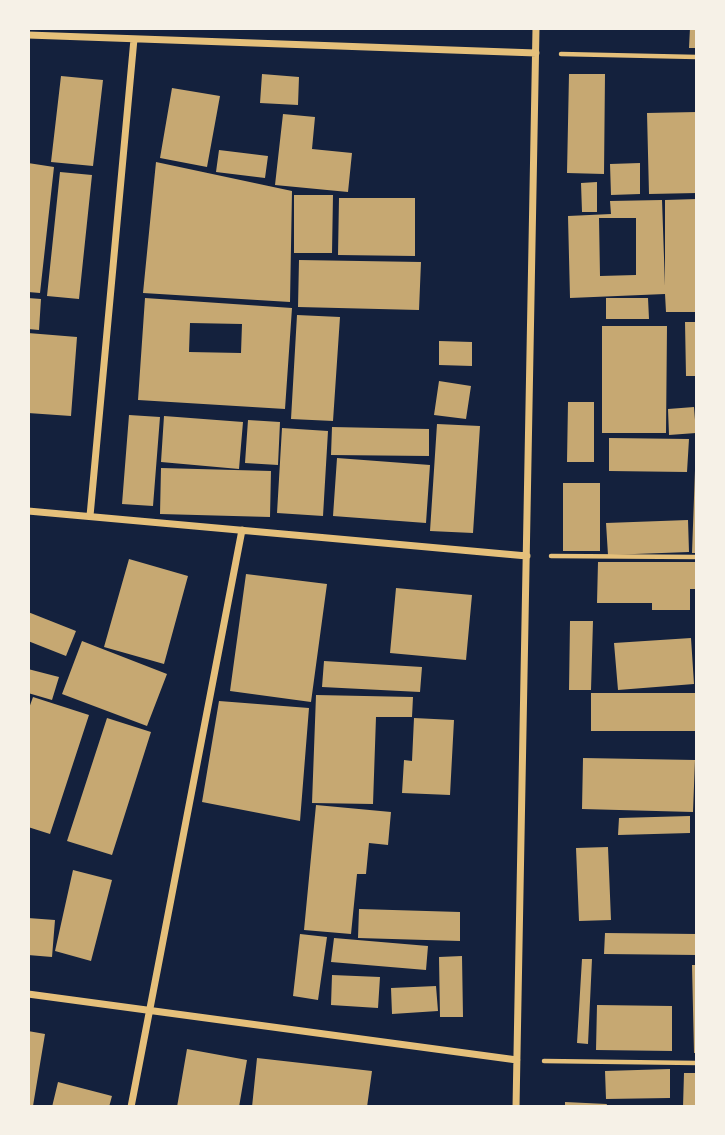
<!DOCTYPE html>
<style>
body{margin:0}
#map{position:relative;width:725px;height:1135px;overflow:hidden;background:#14213d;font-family:Barlow,sans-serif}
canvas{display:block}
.frame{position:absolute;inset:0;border:30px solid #f6f1e7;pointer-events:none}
</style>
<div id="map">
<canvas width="725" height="1135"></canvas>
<div class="frame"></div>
</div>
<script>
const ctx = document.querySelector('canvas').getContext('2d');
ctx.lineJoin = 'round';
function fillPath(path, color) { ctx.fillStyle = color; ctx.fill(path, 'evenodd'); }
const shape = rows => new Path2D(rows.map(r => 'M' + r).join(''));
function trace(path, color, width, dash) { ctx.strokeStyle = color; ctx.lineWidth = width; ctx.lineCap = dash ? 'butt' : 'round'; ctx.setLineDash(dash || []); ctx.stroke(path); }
fillPath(shape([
 [690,28,697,28,697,48,689,48],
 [262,74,299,77,298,105,260,103],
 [569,74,605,74,604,174,567,173],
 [61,76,103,80,93,166,51,162],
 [172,88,220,96,207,167,160,158],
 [697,112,697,193,649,194,647,113],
 [283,114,315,117,312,149,352,153,348,192,275,185],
 [219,150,268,156,265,178,216,172],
 [156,162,292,191,290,302,143,293],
 [28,163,54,167,40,293,28,292],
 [640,163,640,194,611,195,610,164],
 [60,172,92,175,79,299,47,296],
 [597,182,597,212,582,212,581,183],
 [294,195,333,195,332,253,294,253],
 [339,198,415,198,415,256,338,255],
 [697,199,697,312,666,312,665,294,570,298,568,216,611,214,610,201,662,200,665,286,665,200],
 [599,218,636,218,636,275,600,276],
 [299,260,421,262,419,310,298,307],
 [28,298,41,299,39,330,28,329],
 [145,298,292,308,285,409,138,400],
 [190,323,242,324,241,353,189,352],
 [606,298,648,298,649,319,606,319],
 [297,315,340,317,333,421,291,419],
 [685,322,697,322,697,376,686,376],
 [602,326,667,326,666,433,602,433],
 [28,333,77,337,71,416,28,413],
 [439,341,472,342,472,366,439,365],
 [439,381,471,386,466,419,434,415],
 [568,402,594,402,594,462,567,462],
 [694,407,696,433,669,435,668,409],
 [129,415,160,417,153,506,122,504],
 [164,416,243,422,239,469,161,462],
 [248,420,280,422,278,465,245,463],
 [437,424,480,426,473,533,430,531],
 [332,427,429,429,429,456,331,455],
 [282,428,328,431,323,516,277,513],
 [609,438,689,439,687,472,609,471],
 [337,458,430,465,426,523,333,516],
 [161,468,271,471,270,517,160,514],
 [695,470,697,470,697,553,692,553],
 [563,483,600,483,600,551,563,551],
 [688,520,689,552,608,555,606,523],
 [129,559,188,576,164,664,104,647],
 [598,562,697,562,697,589,690,589,690,610,652,610,652,603,597,603],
 [246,574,327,584,311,702,230,691],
 [396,588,472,595,466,660,390,653],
 [28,612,76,631,66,656,28,641],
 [570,621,593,621,591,690,569,690],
 [691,638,694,684,618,690,614,643],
 [82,641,167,674,147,726,62,694],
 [324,661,422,667,420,692,322,687],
 [28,669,59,677,52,700,28,693],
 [591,693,697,693,697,731,591,731],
 [316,695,413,697,412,717,376,717,373,804,312,803],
 [33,697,89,715,50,834,28,827,28,711],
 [219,701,309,708,300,821,202,802],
 [107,718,151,732,112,855,67,841],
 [414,718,454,720,450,795,402,793,404,760,412,761],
 [583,758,695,760,693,812,582,809],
 [316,805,391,812,388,845,369,843,366,874,357,874,351,934,304,930],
 [690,816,690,833,618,835,619,818],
 [608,847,611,920,579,921,576,848],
 [73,870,112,880,91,961,55,951],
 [359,909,460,912,460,941,358,938],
 [28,918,55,920,52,957,28,955],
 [605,933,697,934,697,955,604,954],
 [300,934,327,937,318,1000,293,996],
 [334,938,428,946,426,970,331,962],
 [462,956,463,1017,440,1017,439,957],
 [582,959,592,959,588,1044,577,1043],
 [692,965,697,965,697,1053,694,1053],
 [332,975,380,977,378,1008,331,1005],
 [436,986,438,1011,392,1014,391,988],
 [597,1005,672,1006,672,1051,596,1050],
 [28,1031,45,1034,33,1106,28,1106],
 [187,1049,247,1060,239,1107,177,1107],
 [257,1058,372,1071,367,1107,252,1107],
 [670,1069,670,1098,606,1099,605,1071],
 [684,1073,697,1073,697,1107,683,1107],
 [58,1082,112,1096,109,1107,52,1107],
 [565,1102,607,1104,606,1107,565,1107]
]), '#c6a872');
trace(shape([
 [561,54,697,57],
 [551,556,697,557],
 [544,1061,697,1063]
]), '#e5c07b', 4.5);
trace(shape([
 [28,35,536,53],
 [28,511,527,556],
 [90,516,134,39],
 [28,994,517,1060],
 [131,1107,242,530],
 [516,1107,536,28]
]), '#e5c07b', 7);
</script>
